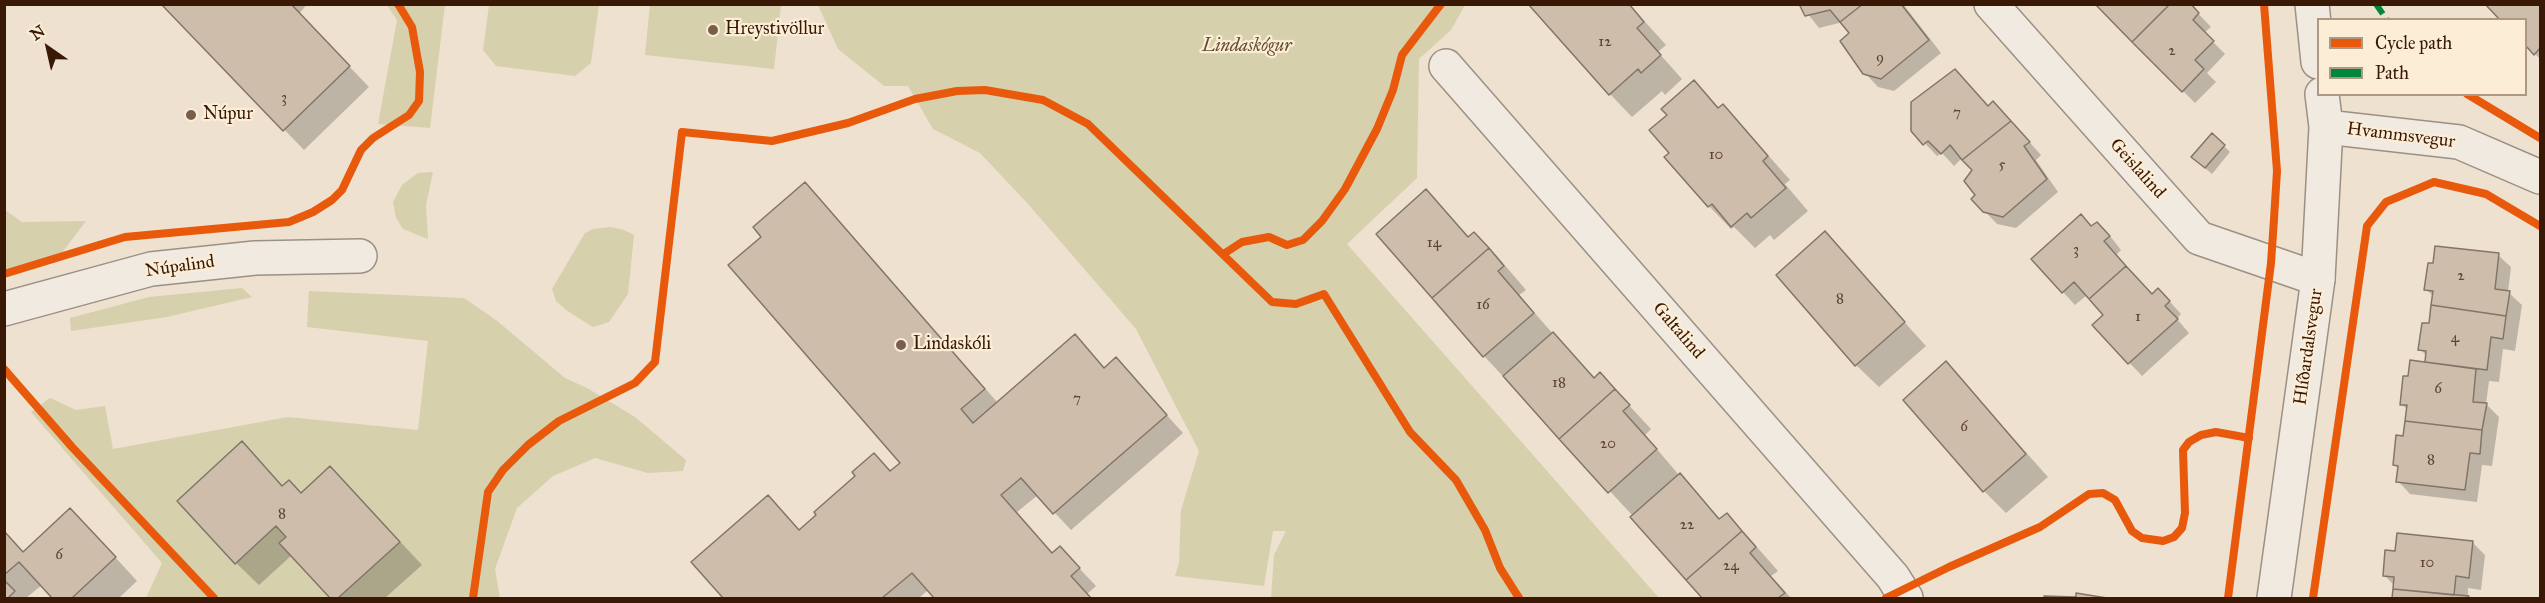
<!DOCTYPE html>
<meta charset="utf-8">
<style>
body{margin:0}
#map{position:relative;width:2545px;height:603px;overflow:hidden;background:#eee1cf;font-family:"IM FELL Great Primer",serif}
canvas{display:block}
.frame{position:absolute;inset:0;border:6px solid #391906;pointer-events:none}
.legend{position:absolute;left:2317px;top:18px;width:210px;height:78px;box-sizing:border-box;background:#fcedd7;border:2px solid #ae9883;margin:0;padding:8px 10px;list-style:none;font-size:18px;color:#391906}
.legend li{display:flex;align-items:center;gap:12px;height:30px}
.legend b{width:30px;border:2px solid #ae9883}
.north{position:absolute;left:18px;top:18px;width:60px;height:60px;-webkit-text-stroke:4px #fcedd7;paint-order:stroke;rotate:326deg;font-size:16px;font-weight:700;line-height:24px;text-align:center;color:#391906}
.north::after{content:'';display:block;margin:auto;width:21px;height:27px;background:#391906;clip-path:polygon(50% 0,100% 100%,50% 72%,0 100%)}
</style>
<div id="map">
<canvas width="2545" height="603"></canvas>
<div class="frame"></div>
<ul class="legend">
<li><b style="height:8px;background:#e8590c"></b>Cycle path</li>
<li><b style="height:8px;background:#00873e"></b>Path</li>
</ul>
<div class="north">N</div>
</div>
<script>
const ctx = document.querySelector('canvas').getContext('2d');
ctx.lineJoin = 'round';
function fillPath(path, color) { ctx.fillStyle = color; ctx.fill(path, 'evenodd'); }
const shape = rows => new Path2D(rows.map(r => 'M' + r).join(''));
function trace(path, color, width, dash) { ctx.strokeStyle = color; ctx.lineWidth = width; ctx.lineCap = dash ? 'butt' : 'round'; ctx.setLineDash(dash || []); ctx.stroke(path); }
function drawText(font, color, halo, rows, align = 'center') {
  ctx.font = font + ' "IM FELL Great Primer",serif'; ctx.lineWidth = 4.5; ctx.setLineDash([]); ctx.textBaseline = 'middle'; ctx.strokeStyle = halo; ctx.fillStyle = color; for (const [text, x, y, turn = 0] of rows) {
    ctx.save(); ctx.translate(x, y); ctx.rotate((+turn || 0) * Math.PI / 180); ctx.textAlign = isNaN(turn) ? turn : align; if (halo) ctx.strokeText(text, 0, 0); ctx.fillText(text, 0, 0); ctx.restore();
  }
}
fillPath(shape([
 [387,5,445,5,430,128,378,124,397,20],
 [489,5,599,5,591,63,575,76,496,66,483,50],
 [650,5,781,5,774,69,645,55],
 [818,5,1465,5,1451,30,1419,59,1417,178,1347,244,1659,598,1271,598,1274,555,1286,531,1273,531,1264,586,1175,576,1179,563,1181,510,1199,451,1136,329,1029,205,980,153,933,129,908,86,884,86,838,49],
 [433,172,426,205,428,239,403,229,396,218,393,202,402,185,418,173],
 [5,210,22,222,86,221,61,254,5,275],
 [610,227,624,230,634,235,628,294,609,322,593,327,566,310,556,301,552,289,585,233,593,229],
 [242,288,252,297,167,317,71,331,70,318,149,297],
 [309,291,464,298,496,320,565,378,587,388,635,417,686,460,683,471,648,473,595,458,553,476,517,508,495,569,500,598,146,598,162,563,31,412,50,398,76,410,105,406,113,449,288,417,418,430,428,341,307,327]
]), '#d6d0ac');
fillPath(shape([
 [163,4,307,4,299,14,369,87,304,150],
 [1629,4,1666,45,1658,52,1682,79,1665,95,1662,91,1632,117,1610,94],
 [1800,4,1903,4,1941,53,1894,91,1878,87,1865,73,1851,33,1843,22,1819,28],
 [2097,4,2189,4,2211,27,2204,33,2225,54,2207,73,2216,82,2195,103],
 [2487,4,2540,4,2540,59,2526,44,2526,20],
 [1694,82,1720,109,1723,106,1745,129,1790,180,1785,184,1808,211,1774,240,1770,235,1755,248,1734,227,1731,229,1709,206,1671,153,1669,115],
 [1989,107,2006,116,2041,155,2036,160,2058,192,2016,228,1997,224,1973,199,1977,195,1974,170,1963,157,1954,166,1942,153,1937,156,1912,130],
 [2224,146,2230,152,2212,174,2199,163],
 [805,184,998,403,1075,336,1105,369,1116,359,1183,433,1071,530,1038,495,1017,512,1053,554,1060,548,1096,586,1087,594,1091,598,936,598,928,590,919,598,725,598,693,562,768,497,800,531,902,463,763,237],
 [1426,191,1470,238,1474,234,1497,256,1526,290,1519,295,1554,335,1595,378,1600,374,1651,429,1645,435,1678,474,1721,520,1727,515,1749,538,1778,571,1771,576,1791,598,1704,598,1633,516,1484,356,1378,234],
 [2092,228,2110,236,2121,250,2116,255,2152,295,2158,290,2171,303,2181,314,2177,319,2189,333,2142,376,2094,325,2105,315,2087,295,2075,305,2063,292],
 [1824,233,1926,346,1879,387,1856,365],
 [2498,255,2511,267,2508,292,2522,305,2515,351,2503,349,2499,382,2489,381,2486,404,2499,417,2492,466,2482,465,2477,502,2410,494,2398,481,2399,469,2394,464,2404,438,2408,410,2401,404,2410,378,2426,364,2427,356,2420,349,2430,325,2434,297,2426,289],
 [1946,363,2048,477,2006,513,1984,491],
 [242,443,283,487,302,495,353,491,422,565,385,598,332,598,292,555,259,585,236,563],
 [4,532,24,553,93,533,137,581,119,598,54,598,42,585,26,598,4,598],
 [2472,542,2485,555,2481,590,2468,588,2468,598,2394,598,2395,586,2384,575,2396,552]
]), '#0003');
const building = shape([
 [161,4,291,4,350,66,283,131,161,4],
 [1528,4,1629,4,1644,22,1637,28,1661,55,1641,73,1638,69,1609,95,1528,4],
 [1799,4,1863,4,1840,22,1830,10,1805,16,1799,4],
 [1863,4,1901,4,1929,40,1881,79,1863,74,1840,41,1849,33,1840,22,1863,4],
 [2095,4,2170,4,2132,42,2095,4],
 [2170,4,2191,4,2199,13,2193,20,2214,41,2195,60,2204,69,2182,92,2132,42,2170,4],
 [2485,4,2540,4,2540,48,2534,55,2526,46,2526,20,2500,20,2485,4],
 [1955,69,1988,106,1993,101,2011,121,1962,160,1950,145,1941,154,1928,141,1923,145,1911,131,1911,102,1955,69],
 [1694,80,1718,108,1723,104,1768,156,1763,161,1786,188,1751,218,1747,213,1731,227,1712,204,1708,207,1664,157,1669,153,1649,130,1667,115,1661,109,1694,80],
 [2011,121,2030,142,2024,146,2047,179,2003,217,1983,212,1971,199,1975,195,1964,181,1972,170,1962,160,2011,121],
 [2212,133,2225,145,2205,168,2191,157,2212,133],
 [805,182,985,389,961,409,973,423,1075,334,1104,368,1116,357,1167,415,1053,514,1021,478,1001,495,1052,553,1060,546,1080,568,1071,576,1091,598,934,598,912,573,882,598,723,598,691,562,768,495,799,530,816,515,814,512,855,476,852,472,874,453,890,471,900,463,728,265,761,237,753,227,805,182],
 [1426,189,1468,237,1474,232,1489,248,1432,298,1376,234,1426,189],
 [2081,214,2091,226,2097,222,2110,236,2104,241,2126,266,2089,299,2074,282,2062,293,2031,259,2081,214],
 [1825,231,1905,322,1855,366,1776,275,1825,231],
 [2435,246,2499,253,2495,289,2510,291,2506,316,2431,305,2433,291,2424,290,2428,263,2433,263,2435,246],
 [1489,248,1504,266,1498,271,1534,313,1483,357,1432,298,1489,248],
 [2126,266,2152,294,2158,288,2170,301,2165,306,2178,319,2128,364,2092,325,2103,315,2089,299,2126,266],
 [2431,305,2506,316,2503,339,2491,337,2487,370,2425,362,2426,351,2418,350,2422,323,2429,323,2431,305],
 [1553,332,1594,378,1600,372,1615,389,1559,439,1503,376,1553,332],
 [2410,360,2476,369,2473,402,2487,403,2482,430,2405,421,2407,405,2400,405,2403,376,2408,376,2410,360],
 [1946,361,2026,454,1983,492,1903,400,1946,361],
 [1615,389,1630,405,1623,411,1657,449,1608,493,1559,439,1615,389],
 [2405,421,2482,430,2480,454,2470,453,2465,490,2396,482,2398,466,2393,465,2396,435,2403,436,2405,421],
 [242,441,282,486,289,480,301,493,330,466,400,542,338,598,330,598,279,543,286,537,276,526,235,564,177,501,242,441],
 [1680,473,1719,519,1727,513,1742,531,1686,580,1630,517,1680,473],
 [70,508,116,557,72,598,52,598,19,562,4,575,4,531,23,552,70,508],
 [1742,531,1756,547,1750,553,1785,593,1778,598,1702,598,1686,580,1742,531],
 [2397,533,2473,541,2469,578,2456,576,2454,595,2393,589,2394,577,2383,576,2385,550,2395,551,2397,533],
 [4,580,15,591,8,598,4,598,4,580],
 [2393,589,2469,596,2468,598,2392,598,2393,589],
 [2076,593,2107,598,2044,598,2044,596,2076,597,2076,593]
]);
fillPath(building, '#cfbdac');
trace(building, '#81756a', 1.5);
const minor = shape([
 [1991,4,2199,238,2318,279],
 [1446,66,1893,577,1906,598],
 [4,309,151,269,255,258,360,256]
]);
const tertiary = shape([
 [2312,4,2318,62],
 [2326,127,2459,142,2540,177],
 [2274,598,2318,279,2326,127,2322,94]
]);
trace(minor, '#9c9084', 36);
trace(tertiary, '#9c9084', 36);
trace(minor, '#f0eae0', 33);
trace(tertiary, '#f0eae0', 33);
trace(shape([
 [2376,4,2387,20]
]), '#00873e', 6, [12, 6]);
trace(shape([
 [2467,94,2540,138],
 [1225,253,1242,242,1269,237,1287,245,1303,240,1322,221,1345,189,1377,129,1393,90,1402,55,1441,4],
 [4,274,125,237,289,222,313,212,332,200,342,190,361,150,373,138,409,115,419,101,420,72,412,27,398,4],
 [4,369,72,447,214,598],
 [473,598,488,492,503,470,528,445,559,421,635,383,655,362,682,132,772,141,848,123,915,99,957,91,985,90,1043,100,1088,124,1272,302,1296,304,1324,294,1410,432,1456,480,1485,530,1500,568,1519,598],
 [1886,598,1949,567,2040,527,2089,494,2103,493,2115,500,2132,531,2142,538,2163,541,2174,537,2182,528,2185,513,2183,450,2189,442,2201,435,2216,432,2249,438],
 [2228,598,2271,263,2274,219,2277,171,2264,4],
 [2313,598,2367,226,2386,202,2434,182,2486,194,2540,226]
]), '#e8590c', 8);
for (const [x, y, r, color] of [
 [713,30,6,"#785f4c"],
 [191,115,6,"#785f4c"],
 [901,345,6,"#785f4c"]
]) { const dot = new Path2D(); dot.arc(x, y, r, 0, 2 * Math.PI); ctx.fillStyle = color; ctx.fill(dot); trace(dot, '#fcedd7', 2); }
drawText('15px', '#5e4230', null, [
 ["12",1605,42],
 ["2",2172,51],
 ["9",1880,58],
 ["3",284,98],
 ["7",1957,113],
 ["10",1716,155],
 ["5",2002,165],
 ["14",1434,243],
 ["3",2076,250],
 ["2",2461,276],
 ["8",1840,299],
 ["16",1483,305],
 ["1",2138,317],
 ["4",2455,338],
 ["18",1559,383],
 ["6",2438,389],
 ["7",1077,399],
 ["6",1964,427],
 ["20",1608,444],
 ["8",2431,460],
 ["8",282,514],
 ["22",1687,525],
 ["6",59,555],
 ["10",2427,563],
 ["24",1731,566]
]);
drawText('18px', '#391906', '#fcedd7', [
 ["Hreystivöllur",725,30],
 ["Núpur",203,115],
 ["Lindaskóli",913,345]
], 'left');
drawText('italic 18px', '#624c2f', '#fcedd7', [
 ["Lindaskógur",1247,47]
]);
drawText('18px', '#391906', '#fcedd7', [
 ["Hvammsvegur",2401,136,7],
 ["Geislalind",2137,169,48],
 ["Núpalind",180,267,-8],
 ["Galtalind",1678,331,49],
 ["Hlíðardalsvegur",2309,347,-82]
]);
</script>
